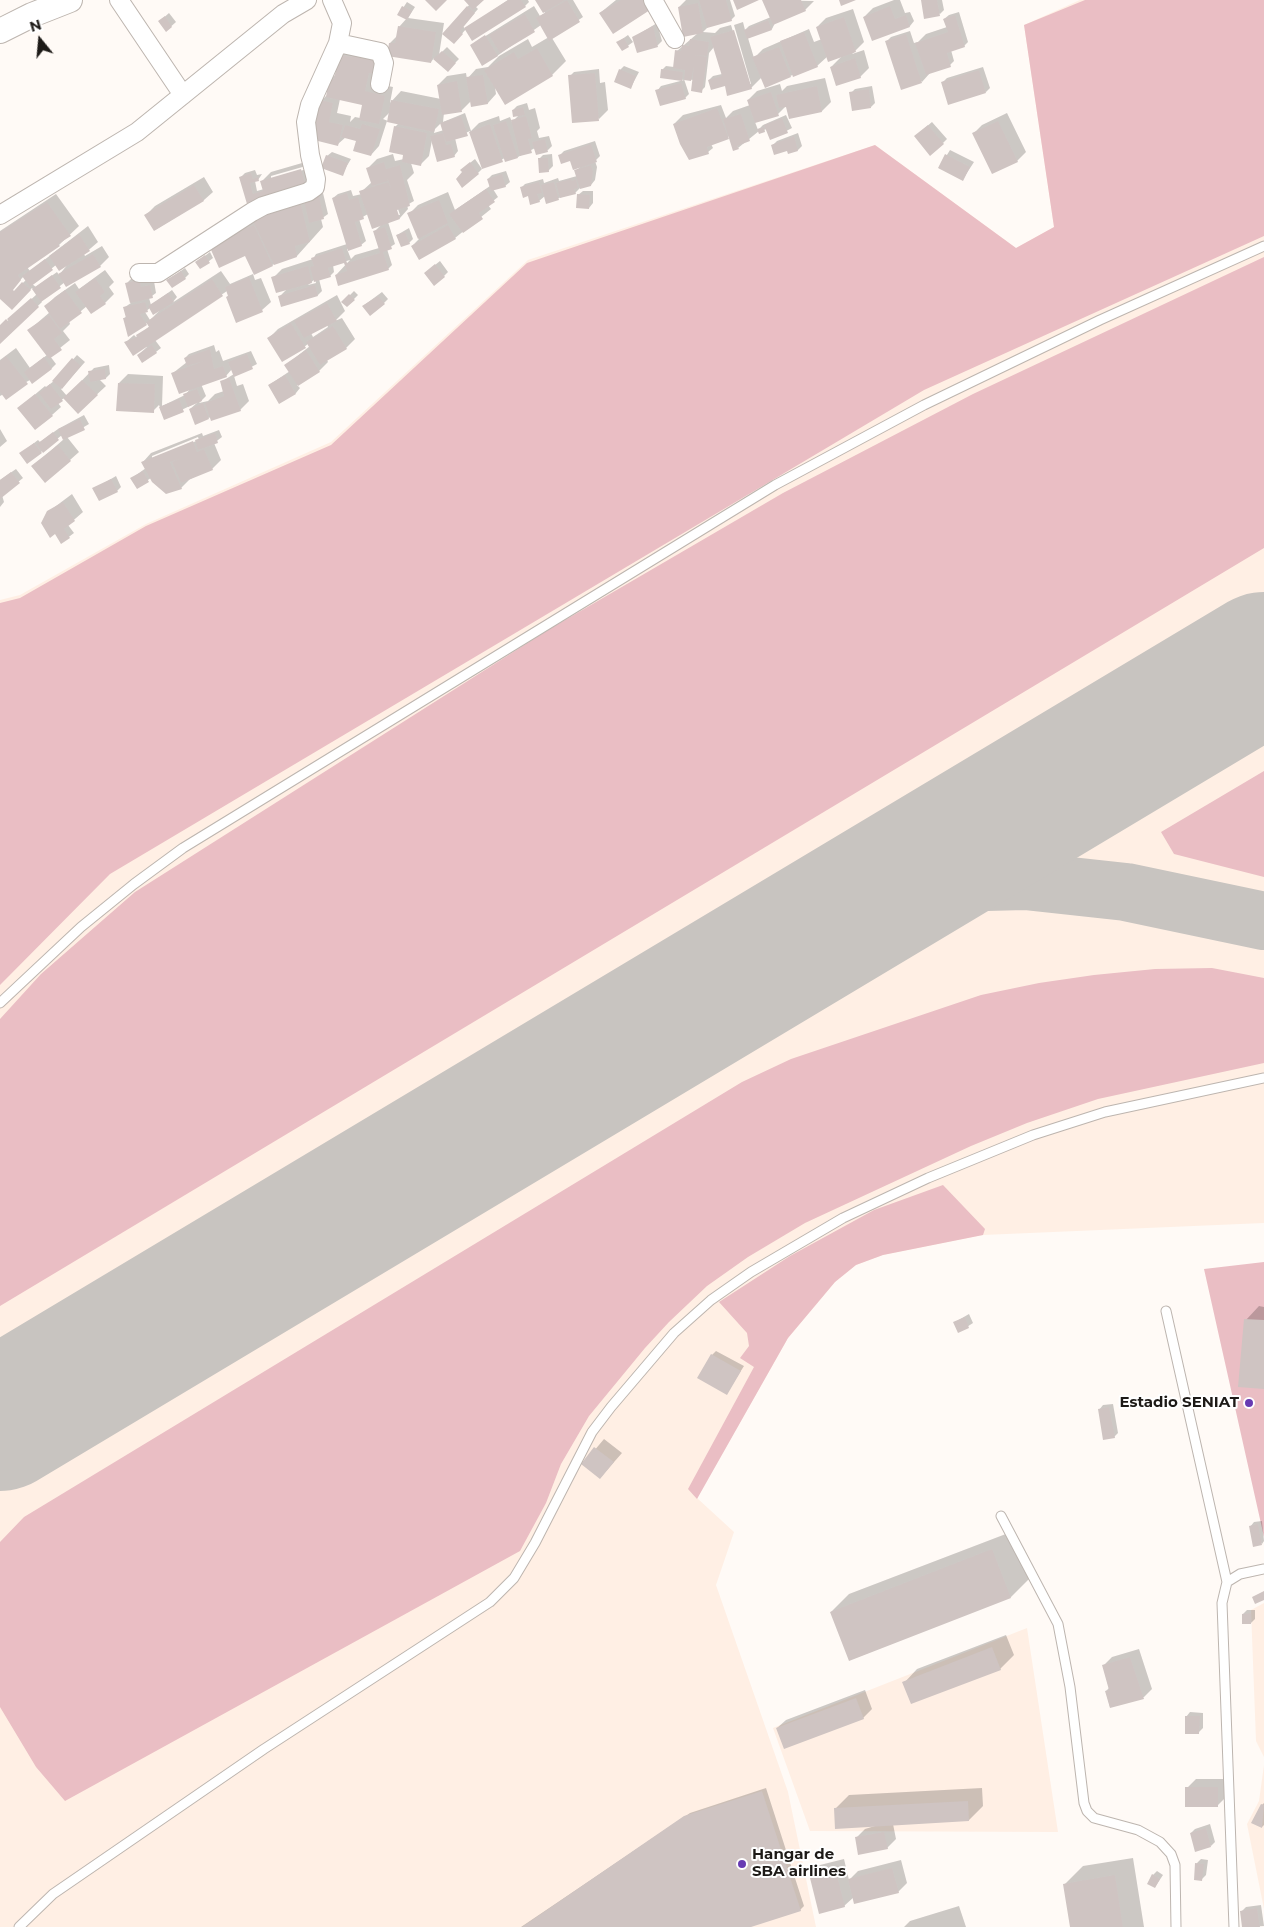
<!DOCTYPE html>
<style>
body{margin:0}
#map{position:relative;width:1264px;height:1927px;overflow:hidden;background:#fffaf6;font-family:Montserrat,sans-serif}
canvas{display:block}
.north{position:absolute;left:15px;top:15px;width:50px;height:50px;-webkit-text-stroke:4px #fff;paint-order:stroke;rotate:343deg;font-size:14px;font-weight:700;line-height:20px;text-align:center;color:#1d1a17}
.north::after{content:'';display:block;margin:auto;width:18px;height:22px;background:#1d1a17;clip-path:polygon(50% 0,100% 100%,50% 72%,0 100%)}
</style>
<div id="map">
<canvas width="1264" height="1927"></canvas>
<div class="north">N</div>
</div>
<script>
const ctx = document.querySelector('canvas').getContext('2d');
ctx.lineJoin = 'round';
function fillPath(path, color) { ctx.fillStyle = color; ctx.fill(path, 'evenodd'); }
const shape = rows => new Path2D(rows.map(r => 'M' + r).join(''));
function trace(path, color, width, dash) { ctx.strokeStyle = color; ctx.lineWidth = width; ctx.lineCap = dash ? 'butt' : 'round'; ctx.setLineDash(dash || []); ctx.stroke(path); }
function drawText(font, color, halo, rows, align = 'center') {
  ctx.font = font + ' Montserrat,sans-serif'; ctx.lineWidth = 4; ctx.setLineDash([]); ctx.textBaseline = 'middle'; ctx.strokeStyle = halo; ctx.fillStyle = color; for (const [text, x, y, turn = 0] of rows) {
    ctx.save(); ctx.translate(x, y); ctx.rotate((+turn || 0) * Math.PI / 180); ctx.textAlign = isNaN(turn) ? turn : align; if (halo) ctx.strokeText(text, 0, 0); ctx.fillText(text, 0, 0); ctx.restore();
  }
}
fillPath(shape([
 [1080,0,1264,0,1264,1223,983,1235,883,1255,856,1265,835,1282,788,1338,697,1498,734,1532,716,1585,788,1792,816,1927,0,1927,0,600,20,595,146,524,331,442,528,260,875,145,1016,248,1054,227,1024,25],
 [1264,1603,1264,1757,1256,1741,1251,1610],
 [1027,1628,1058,1832,810,1831,773,1728],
 [1264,1765,1264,1909,1247,1824,1259,1801]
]), '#ffefe4');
fillPath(shape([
 [1085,0,1264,0,1264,236,924,390,110,874,0,985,0,603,20,598,146,526,331,445,527,263,875,145,1016,248,1054,227,1024,25],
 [1264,257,1264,548,0,1306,0,1019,41,974,135,892,548,630,783,493,973,394],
 [1264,771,1264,877,1174,854,1161,832],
 [1212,968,1264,978,1264,1063,1098,1099,1027,1123,971,1146,805,1223,748,1257,707,1286,669,1322,645,1348,589,1416,561,1464,546,1503,520,1551,65,1801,36,1767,0,1707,0,1542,24,1517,742,1082,791,1059,981,995,1039,983,1094,975,1155,969],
 [943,1185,985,1229,983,1235,883,1255,856,1265,835,1282,788,1338,697,1499,688,1489,754,1367,740,1358,749,1346,747,1333,719,1302,790,1256,874,1210],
 [1264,1262,1264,1537,1204,1269]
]), '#eabec4');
fillPath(shape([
 [466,0,482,0,475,6,478,9,463,26,465,29,508,0,528,0,529,2,525,6,466,29,454,43,444,34,470,4],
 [537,0,573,0,583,17,552,38,566,61,552,75,505,103,495,87,496,94,488,103,471,101,462,110,444,113,443,122,465,113,471,131,479,123,499,116,500,121,510,117,512,122,519,115,513,110,517,106,527,103,529,110,535,108,540,128,537,131,539,138,549,136,552,146,548,150,535,148,518,157,505,158,483,168,470,131,455,138,458,151,454,156,432,140,429,156,420,165,411,163,414,173,407,180,414,201,407,205,408,209,400,218,388,222,395,244,387,249,392,265,388,269,336,275,350,260,333,265,334,272,330,276,319,279,322,291,318,295,282,306,280,296,287,289,273,278,282,269,313,259,316,254,347,244,333,198,338,194,351,190,353,196,362,194,361,192,372,182,368,168,377,159,393,154,395,161,404,159,404,154,395,127,399,123,387,121,379,146,371,155,358,140,346,137,338,144,312,138,321,101,328,94,331,79,336,74,340,55,349,46,386,50,373,83,393,87,390,103,401,91,441,99,438,85,447,76,466,73,467,79,476,69,488,67,499,56,528,39,532,47,549,37,541,25,497,56,471,45,534,6,540,16,545,13],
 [340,99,363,104,360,118,355,117,350,122,351,116,337,113],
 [390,112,388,121,383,119],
 [441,123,444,130,434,133,435,129],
 [391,188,400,215,397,215,389,189],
 [368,214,382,224,374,232,379,248,355,255,351,259,347,249,361,245,366,241,359,219],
 [315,279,316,283,308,285],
 [616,0,658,0,600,13],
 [686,0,730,0,735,16,731,20,708,27,703,32,715,33,720,28,731,25,749,84,751,84,734,25,743,22,745,30,749,26,771,17,764,0,814,1,805,10,775,23,772,29,748,38,754,58,763,49,809,29,814,42,822,39,817,27,826,18,853,9,864,42,852,54,864,50,869,68,860,77,831,67,843,55,828,56,817,66,790,76,762,77,751,88,709,80,713,76,722,74,714,47,709,53,705,87,701,91,694,80,684,79,689,94,685,98,657,91,661,86,684,80,661,77,662,70,666,66,674,67,677,51,698,33,679,7],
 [894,0,900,0,905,13,910,12,914,21,910,26,873,40,864,17,873,8],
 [922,0,942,0,944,10,940,14],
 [407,2,415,7,408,18,444,23,439,55,447,47,459,59,448,70,434,58,431,62,390,43,397,36,399,27,407,18,399,14],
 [959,12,968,42,964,46,951,50,954,61,950,65,930,73,922,82,887,41,891,37,910,31,914,43,918,42,926,34,947,27,944,19,949,15],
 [169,13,176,22,167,30,160,21],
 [657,23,662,41,658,45,638,51,634,37],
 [628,35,633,42,622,50,618,42],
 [624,66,639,72,631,87,620,70],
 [983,67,990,88,986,92,943,82,947,78],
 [599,69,600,83,605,82,608,110,599,119,570,76,574,72],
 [825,78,831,102,822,111,787,105,778,114,755,122,758,130,763,125,786,115,792,128,771,139,767,129,759,131,738,148,730,136,711,144,713,148,708,152,674,124,683,115,721,105,726,118,733,111,750,105,748,100,757,91,780,84,782,91,787,86],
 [872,86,875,103,871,107,851,93,855,89],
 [1007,113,1026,152,1017,161,973,134,982,125],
 [932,122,947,139,943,143,920,132],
 [798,133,802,146,798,150,789,152,788,149,773,145,777,141],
 [595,141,600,156,595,161,597,167,595,180,591,185,580,188,575,193,546,202,545,196,539,201,521,188,525,184,543,179,544,183,558,178,559,181,577,176,576,171,581,166,559,156,564,151],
 [950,150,974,162,963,179,939,168],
 [332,152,351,159,342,174,327,156],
 [552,154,553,166,548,171,539,159,543,155],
 [475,159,482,169,478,173,463,172,466,166],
 [309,161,314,177,305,186,248,203,241,177,245,173,255,170,257,175,262,174,258,180,255,181,257,191,264,189,262,181,271,172],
 [306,166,307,169,271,179,271,176],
 [506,171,510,182,505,186,493,189,498,197,488,205,491,209,455,238,420,258,412,246,419,239,409,214,418,205,448,192,455,210,490,186,488,179,492,175],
 [204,177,213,192,204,200,155,230,146,215,155,206],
 [583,191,593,191,593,203,589,208,578,195],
 [295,193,315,195,323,193,328,214,321,219,323,227,297,256,272,265,209,243],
 [56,194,79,226,59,245,27,267,30,271,88,226,98,242,84,254,85,256,102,246,109,257,100,266,65,282,41,301,42,302,0,342,0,328,37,294,32,288,12,308,4,301,26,280,24,276,11,290,0,297,0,231],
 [68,264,59,275,57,272,36,287,32,284,56,265],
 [409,228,413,239,409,243,397,235],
 [210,252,213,258,200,268,197,262],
 [440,261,448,272,444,276,430,269],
 [185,268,189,274,185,278,172,277],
 [105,270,114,282,109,287,114,294,105,303,87,306,69,321,70,324,63,331,70,340,50,356,56,364,52,368,32,382,30,380,0,396,0,360,16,348,30,368,47,355,29,330,50,312,46,306,55,297,75,283,79,289],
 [221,271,230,284,253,274,255,280,261,278,271,302,262,310,227,297,229,295,227,291,155,340,161,348,143,362,138,355,147,347,126,342,134,335,136,337,150,326,148,322,146,324,124,318,127,316,125,307,131,303,127,283,131,279,144,276,145,283,154,281,156,293,149,298,151,305,172,290,177,297,172,303],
 [150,308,159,311,150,320,145,312],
 [354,291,358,295,347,306,343,302],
 [382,292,388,299,384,303,363,306],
 [337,295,345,311,335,321,342,318,355,339,346,348,327,360,328,362,319,371,297,385,300,388,296,393,279,402,269,385,290,371,286,365,310,346,309,343,303,348,269,338,278,329],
 [327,325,328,327,313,337,311,333],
 [214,345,216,352,219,350,223,361,251,351,257,364,234,376,237,386,243,384,249,401,240,410,208,418,190,409,198,402,165,418,159,405,153,411,119,383,128,374,163,376,162,406,185,395,191,388,173,373,187,362,185,358,189,354],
 [232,369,234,374,221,382,224,391,215,394,208,401,199,403,206,396,201,384,226,376],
 [77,355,85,362,61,389,67,396,94,368,109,365,110,374,106,378,99,379,106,386,78,412,64,398,58,403,61,407,52,415,19,408,45,386,46,387,54,381],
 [84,415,89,424,67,437,79,452,70,460,33,466,64,439,62,435,41,452,25,450,38,440,40,442,58,429],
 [0,429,7,441,0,447],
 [219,430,222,437,214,443,221,460,212,469,190,479,181,488,151,478,137,487,132,478,146,468,143,462,151,453,202,433,203,436],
 [198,437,199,440,152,458,152,456],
 [16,469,23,478,2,495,4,502,0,507,0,480],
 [116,476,121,487,117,491,94,489],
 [72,494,83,512,68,525,74,533,62,542,48,512],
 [1259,1306,1264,1307,1264,1387,1246,1320],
 [969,1314,973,1323,959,1332,955,1322],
 [716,1351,744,1366,727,1393,712,1355],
 [1113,1404,1118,1433,1114,1437,1099,1410,1103,1405],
 [604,1439,622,1453,600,1478,583,1464],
 [1262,1521,1264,1541,1262,1544,1250,1527,1254,1522],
 [1011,1532,1029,1579,1011,1597,850,1660,831,1612,849,1594],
 [1247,1610,1255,1610,1255,1619,1251,1623,1243,1614],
 [1006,1635,1014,1655,1000,1669,904,1683,917,1669],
 [1139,1649,1152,1689,1144,1697,1110,1707,1106,1691,1109,1688,1103,1666,1112,1657],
 [865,1690,872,1709,863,1718,777,1728,786,1720],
 [1190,1712,1203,1713,1203,1728,1199,1732,1186,1717],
 [1196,1779,1226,1779,1226,1797,1217,1806,1187,1788],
 [766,1788,804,1906,800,1910,747,1927,521,1927,690,1813],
 [982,1788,983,1806,969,1820,893,1824,896,1839,887,1848,856,1838,865,1829,878,1825,835,1809,849,1795],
 [1264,1803,1264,1825,1262,1827,1262,1805],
 [1210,1824,1215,1842,1211,1846,1191,1833,1195,1829],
 [1133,1858,1144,1927,1071,1927,1065,1884,1083,1866],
 [844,1859,849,1880,858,1871,901,1860,907,1883,898,1892,854,1897,844,1906,811,1874,820,1865],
 [1201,1859,1208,1860,1206,1875,1202,1879,1196,1864],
 [1157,1871,1163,1875,1155,1887,1153,1875],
 [1261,1905,1264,1926,1244,1927,1242,1911,1246,1907],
 [959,1906,966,1927,904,1927,910,1921]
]), '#0003');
trace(shape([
 [846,913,912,889,947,883,1025,881,1126,892,1264,921]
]), '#c8c4c0', 58);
trace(shape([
 [0,1420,1264,663]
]), '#c8c4c0', 142);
fillPath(shape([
 [425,0,447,0,436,11],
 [464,0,484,0,473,10],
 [508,0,521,0,526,7,472,41,464,28],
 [535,0,565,0,543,13],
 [567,0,580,22,549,41,536,18],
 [621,0,643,0,650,10,613,34,599,13],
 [699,0,726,0,732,21,707,28],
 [733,0,759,0,737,10],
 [762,0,801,0,806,11,773,25],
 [839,0,856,0,841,6],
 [921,0,937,0,940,16,924,19],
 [698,3,703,33,683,37,678,7],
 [402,6,412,11,407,20,397,15],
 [467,6,475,13,460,31,463,34,454,44,442,34],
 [890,6,895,19,906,15,910,27,872,41,863,17],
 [525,14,535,32,500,53,489,35],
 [955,15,965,47,947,53,951,67,926,75,915,43,948,32,943,19],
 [165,16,172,27,166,32,158,21],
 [844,17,856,52,828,62,816,27],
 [768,20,772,30,747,39,744,30],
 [398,26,436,32,431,63,387,56,389,43,395,43],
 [653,26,658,47,637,53,632,37],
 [734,30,752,89,727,96,725,86,711,90,708,80,722,76,710,37],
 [804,32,818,67,793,77,780,41],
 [906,34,922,83,901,90,885,41],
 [485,35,498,56,482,66,470,45],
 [624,38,629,47,622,51,616,42],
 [690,39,709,42,707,56,695,55,707,57,702,93,691,91,694,66,691,81,684,80,685,70,673,68,675,50,681,51,682,45,689,46],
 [779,47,791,77,765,88,752,57],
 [537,48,553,76,505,105,484,70,514,52,518,59],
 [442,51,456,63,448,72,433,59],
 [353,54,378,59,375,74,369,73,365,91,385,96,379,124,359,120,362,105,326,97,329,79,334,79,339,55,352,57],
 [855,58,861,78,836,86,830,67],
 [619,69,636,76,631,89,614,82],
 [661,69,683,72,682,81,660,78],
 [979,70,986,93,948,105,941,82],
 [595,73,599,121,572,123,568,75],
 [483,75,488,104,471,107,466,77],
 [457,81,462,112,442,115,437,85],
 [681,83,686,99,660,106,655,90],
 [817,86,822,112,789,119,786,107,779,108,776,95],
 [869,89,871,108,852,111,849,92],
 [771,92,779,116,755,123,747,100],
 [320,100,333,103,329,122,343,125,338,146,310,139],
 [391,100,439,109,434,132,387,122],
 [523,107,525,115,513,117,512,110],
 [717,108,729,139,707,147,709,154,689,160,680,144,673,124],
 [741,114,750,141,737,146,739,149,733,151,723,119],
 [461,116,468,136,446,142,440,123],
 [526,116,532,138,528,139,532,153,520,156,511,120],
 [782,118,788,133,770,140,764,125],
 [506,121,518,158,505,162,493,125],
 [998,121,1018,162,992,174,972,133],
 [362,124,380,129,371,156,353,151,356,141,341,137,345,125,360,129],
 [490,124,503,162,482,169,469,132],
 [928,125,944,144,930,156,914,136],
 [394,126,427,133,421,166,402,162,403,155,389,152],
 [764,127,765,132,759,134,757,129],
 [443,133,446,145,451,144,455,157,437,162,430,136],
 [794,136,798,151,788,154,787,151,774,155,771,145],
 [545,139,548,152,536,155,532,142],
 [591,144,597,162,573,170,570,161,561,164,558,155],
 [945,154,970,167,963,181,938,168],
 [326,155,348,163,343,176,321,168],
 [538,158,548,158,549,172,539,173],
 [384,162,386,169,400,165,410,206,397,210,400,219,372,229,359,191,388,182,391,188,387,177,388,181,372,186,366,168],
 [470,162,479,174,462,188,456,179,462,172,460,170],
 [591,165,593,172,591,186,580,189,574,170],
 [301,169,306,187,247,204,239,177,251,173,253,179,258,177,259,181,250,183,253,194,263,191,260,181],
 [502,174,506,187,491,191,487,179],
 [571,179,572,181,576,179,578,188,574,189,576,194,560,198,556,183],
 [539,182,542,193,537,194,540,202,530,205,528,196,523,198,520,187],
 [554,182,559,200,546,204,541,185],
 [194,185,204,201,154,231,144,215],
 [486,189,495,202,479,213,483,219,463,233,449,214],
 [347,193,349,200,358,197,364,219,355,222,362,246,348,251,332,198],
 [577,194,590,195,589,209,576,208],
 [319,196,324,219,309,223,304,200],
 [439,200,448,223,418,239,407,213],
 [300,201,310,242,295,246,297,257,274,265,252,219,281,210,280,206],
 [47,202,71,236,58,244,60,246,18,275,21,280,13,290,14,291,22,282,31,290,12,310,0,299,0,232],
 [254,225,273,266,254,275,245,256,219,268,208,243],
 [448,225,456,239,419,260,411,246],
 [385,227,392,249,383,252,389,270,338,286,335,275,347,271,344,263,328,268,331,277,314,282,310,267,314,266,311,258,342,248,347,263,380,253,373,231],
 [405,232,410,244,401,247,396,235],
 [79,234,90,251,59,271,49,256],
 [93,254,101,267,66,287,58,274],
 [205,255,210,263,200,269,195,262],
 [45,259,53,270,30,287,22,276],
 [435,264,445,277,434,286,424,273],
 [308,266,312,283,276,293,271,277],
 [181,271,186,279,172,288,166,280],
 [52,275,61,288,41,302,32,289],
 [249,277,263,312,236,323,226,297,228,296,225,287],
 [95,278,105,292,100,296,106,304,91,314,75,292],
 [212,279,223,296,133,356,124,342,137,337,136,335,149,327,146,322],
 [140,280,141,287,150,285,153,298,130,303,125,283],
 [315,285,318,296,281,307,278,296],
 [65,290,82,313,60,329,44,306],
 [168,293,174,302,153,315,148,306],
 [349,294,355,300,347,307,341,302],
 [378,296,385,304,370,316,362,306],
 [31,298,39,307,0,344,0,325,6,319,12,325,7,319],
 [145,302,148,312,140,314,147,325,128,337,123,318,126,318,123,307],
 [327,303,337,321,304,338,294,321],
 [49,315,62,333,54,339,62,350,49,359,27,330],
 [291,323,306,348,282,362,267,338],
 [333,326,347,349,320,365,306,342],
 [152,345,157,353,142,363,137,355],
 [210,349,214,369,223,366,227,377,179,394,171,373,204,361,187,366,184,358],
 [306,350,320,372,298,386,284,365],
 [247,354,253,369,234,377,228,362],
 [6,356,28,384,6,400,0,392,0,361],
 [44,357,52,369,32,384,24,372],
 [72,358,81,366,62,389,52,381],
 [105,369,106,379,90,382,88,371],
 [285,375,296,394,279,404,268,385],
 [229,378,241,411,211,421,205,403,224,396,220,381],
 [82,380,98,395,78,414,63,398],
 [118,383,155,384,154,413,116,411],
 [50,384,63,401,51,409,39,393],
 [197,389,202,401,188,407,183,394],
 [35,394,53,416,35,430,17,408],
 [179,399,184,412,164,420,159,407],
 [203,403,209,419,195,425,189,409],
 [80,419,85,430,63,440,58,429],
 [53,432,59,440,43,453,37,444],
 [215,433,218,443,198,450,195,440],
 [193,441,197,452,204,449,213,470,181,483,172,462,179,459,170,462,182,489,166,494,152,482,141,462],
 [34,443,42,453,27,464,19,453],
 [58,445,71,461,45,483,31,466],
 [143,471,149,482,137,489,130,478],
 [11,472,20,483,0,499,0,480],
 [111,479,118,492,99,501,92,488],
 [63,502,75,521,64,529,70,538,61,544,55,534,50,538,41,523,47,511],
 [965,1317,969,1328,958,1333,953,1322],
 [1244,1319,1264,1320,1264,1389,1238,1387],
 [711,1354,741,1371,727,1395,697,1378],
 [1109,1407,1115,1438,1103,1440,1098,1409],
 [594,1447,614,1462,600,1479,581,1464],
 [1258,1524,1262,1545,1253,1547,1249,1526],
 [992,1549,1011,1598,849,1661,830,1612],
 [1264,1591,1264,1600,1255,1604,1252,1597],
 [1251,1613,1251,1624,1242,1624,1242,1614],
 [992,1647,1001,1670,911,1704,902,1682],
 [1130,1657,1144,1699,1110,1708,1105,1691,1109,1690,1102,1665],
 [856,1698,864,1719,784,1749,776,1728],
 [1185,1716,1200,1716,1199,1734,1185,1734],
 [1185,1787,1218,1787,1218,1807,1185,1807],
 [762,1791,801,1911,751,1927,522,1927,684,1816],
 [968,1801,969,1821,835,1829,834,1808],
 [1261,1804,1264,1805,1262,1828,1251,1823],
 [1206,1828,1211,1847,1195,1852,1190,1833],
 [884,1832,888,1849,858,1855,855,1837],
 [1195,1863,1204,1864,1202,1881,1194,1880],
 [835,1868,845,1907,819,1914,809,1874],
 [892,1868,899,1893,854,1904,848,1879],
 [1152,1874,1160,1879,1155,1888,1147,1884],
 [1115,1875,1123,1927,1070,1927,1063,1884],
 [1257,1908,1260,1927,1242,1927,1240,1911]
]), '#cfc4c2');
const lane = shape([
 [0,1003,81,927,134,884,183,848,775,485,924,405,1100,320,1264,246],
 [1166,1311,1227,1582],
 [1001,1516,1058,1624,1070,1687,1084,1803,1087,1811,1094,1818,1138,1830,1160,1842,1171,1854,1175,1865,1176,1927],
 [19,1927,53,1894,264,1749,490,1602,514,1578,535,1543,592,1432,611,1407,674,1333,711,1300,751,1272,843,1218,928,1178,1033,1135,1105,1112,1264,1078],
 [1234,1927,1222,1603,1227,1582,1240,1574,1264,1569]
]);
const street = shape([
 [119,0,183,95],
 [653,0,675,39],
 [338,43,380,52,384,63,380,84],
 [0,215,137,132,283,14,307,0],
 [139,273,158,273,252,212,263,206,308,192,315,187,316,179,310,155,306,122,310,105,338,43,342,23,332,0]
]);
const secondary = shape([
 [0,31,32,15,70,0]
]);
trace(lane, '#bdb5af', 11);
trace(street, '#bdb5af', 20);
trace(secondary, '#bdb5af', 26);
trace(lane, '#fff', 9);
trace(street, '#fff', 18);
trace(secondary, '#fff', 24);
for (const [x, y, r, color] of [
 [1249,1403,5,"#673ab2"],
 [742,1864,5,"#673ab2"]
]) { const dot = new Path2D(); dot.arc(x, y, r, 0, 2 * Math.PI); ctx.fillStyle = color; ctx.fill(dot); trace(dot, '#fff', 2); }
drawText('bold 15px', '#1d1a17', '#fff', [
 ["Estadio SENIAT",1239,1403],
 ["Hangar de",752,1855,"left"],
 ["SBA airlines",752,1872,"left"]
], 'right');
</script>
